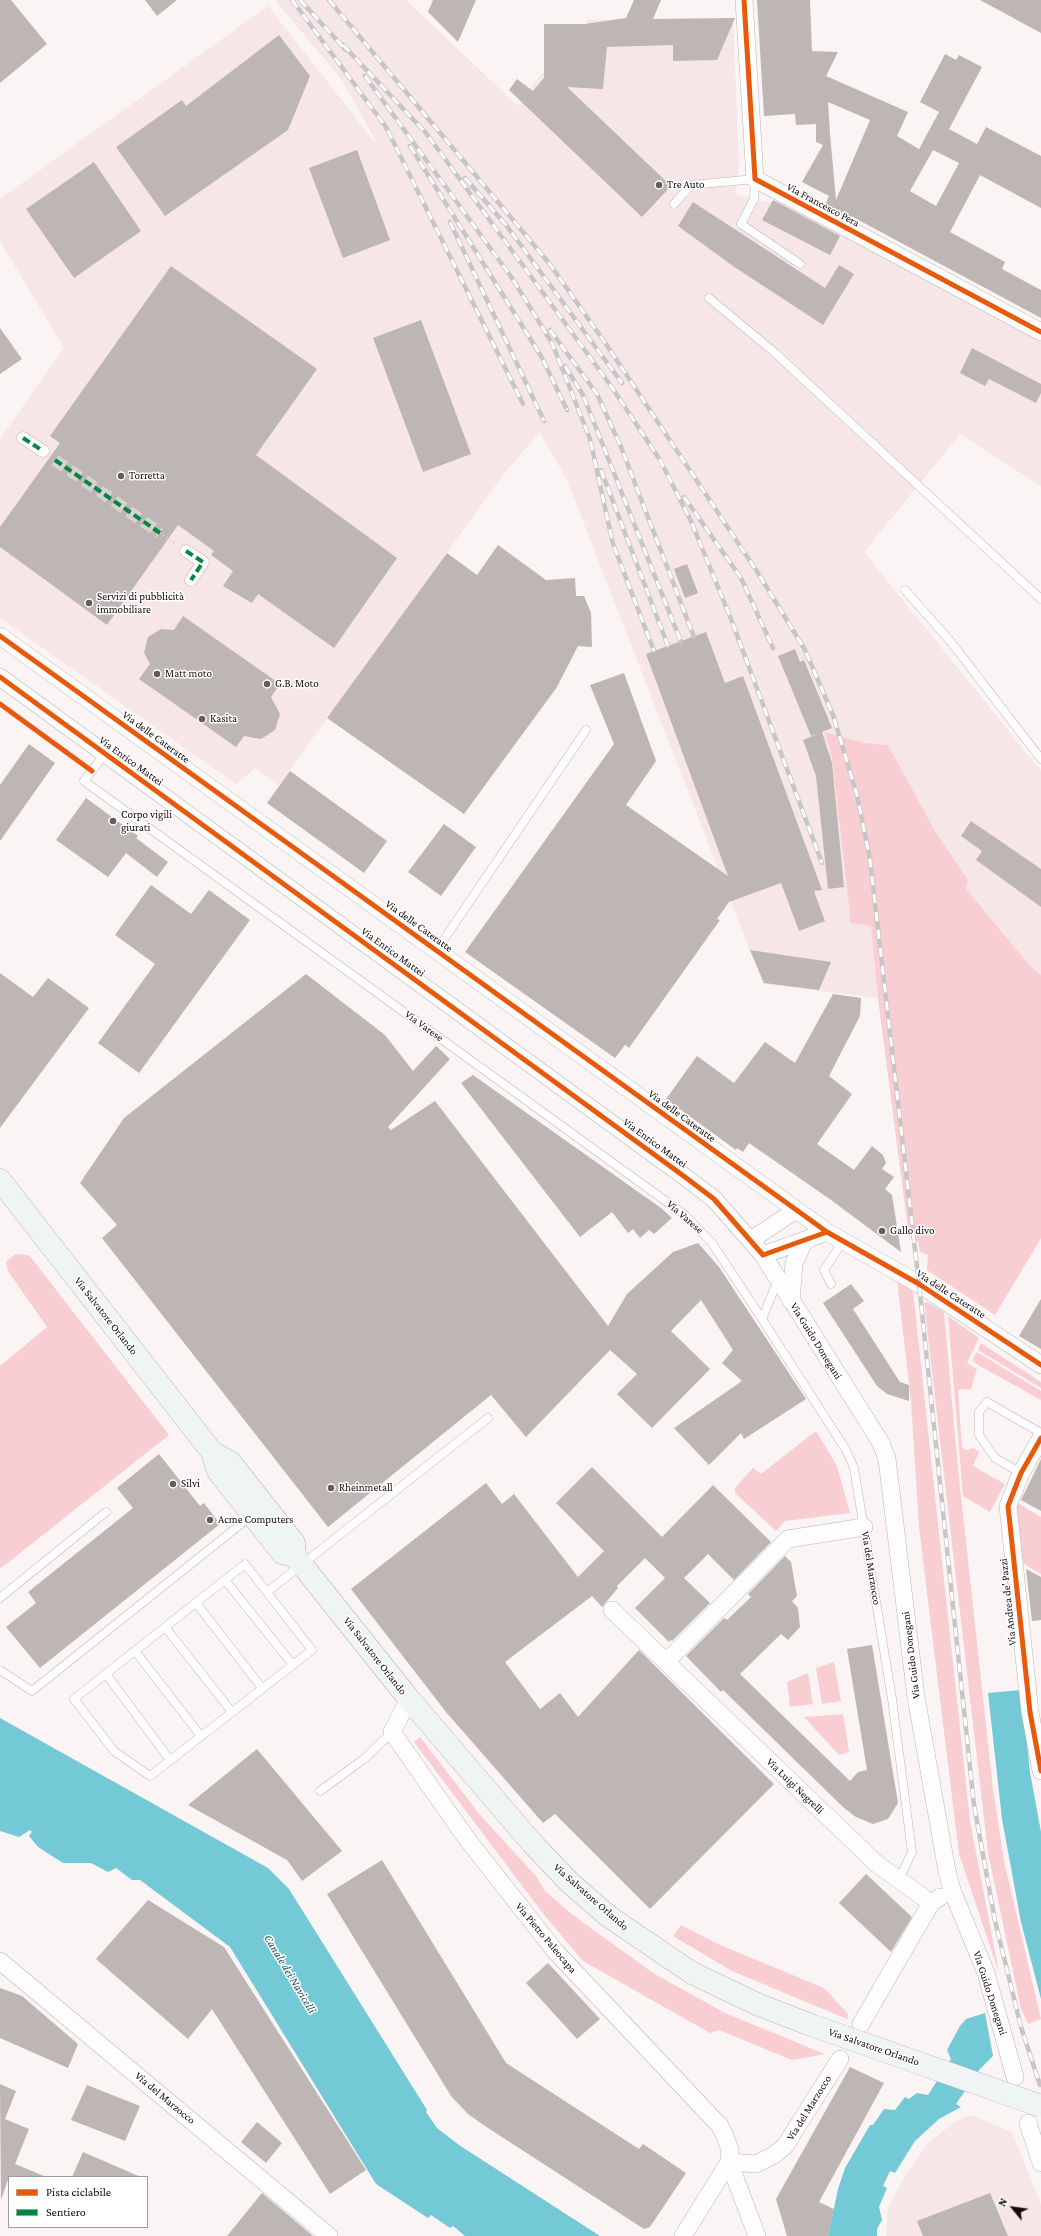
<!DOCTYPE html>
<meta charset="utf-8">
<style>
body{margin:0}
#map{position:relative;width:1041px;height:2236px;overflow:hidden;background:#faf4f4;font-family:"Crimson Pro",serif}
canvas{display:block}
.legend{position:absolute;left:8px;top:2176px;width:140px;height:52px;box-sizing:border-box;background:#fff;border:1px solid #a19d9d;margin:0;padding:5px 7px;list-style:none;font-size:12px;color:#150a0b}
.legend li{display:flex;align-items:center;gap:8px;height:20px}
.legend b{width:20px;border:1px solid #a19d9d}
.north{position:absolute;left:993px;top:2188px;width:40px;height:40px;-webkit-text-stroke:3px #fff;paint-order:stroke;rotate:299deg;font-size:11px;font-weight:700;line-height:16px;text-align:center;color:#150a0b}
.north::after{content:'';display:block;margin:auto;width:14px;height:18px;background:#150a0b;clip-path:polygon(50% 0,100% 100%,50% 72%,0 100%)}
</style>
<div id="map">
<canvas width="1041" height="2236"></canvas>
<ul class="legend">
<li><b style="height:5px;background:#e8590c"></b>Pista ciclabile</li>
<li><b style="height:5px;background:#00873e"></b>Sentiero</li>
</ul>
<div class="north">N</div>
</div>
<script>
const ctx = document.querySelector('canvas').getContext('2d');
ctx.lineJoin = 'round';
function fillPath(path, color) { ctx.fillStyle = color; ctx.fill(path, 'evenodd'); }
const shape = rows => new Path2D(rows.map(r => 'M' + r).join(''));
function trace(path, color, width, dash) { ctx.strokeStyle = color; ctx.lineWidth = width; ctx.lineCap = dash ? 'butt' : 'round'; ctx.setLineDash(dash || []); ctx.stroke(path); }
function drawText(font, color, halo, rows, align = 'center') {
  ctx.font = font + ' "Crimson Pro",serif'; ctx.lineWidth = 3; ctx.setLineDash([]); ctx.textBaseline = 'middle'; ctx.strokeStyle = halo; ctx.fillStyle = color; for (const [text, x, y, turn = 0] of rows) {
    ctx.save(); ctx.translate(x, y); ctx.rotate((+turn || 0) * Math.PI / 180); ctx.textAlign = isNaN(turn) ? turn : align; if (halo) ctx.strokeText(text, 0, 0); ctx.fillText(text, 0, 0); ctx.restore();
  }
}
fillPath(shape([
 [275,0,406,0,518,106,542,73,585,77,587,20,733,18,739,168,735,194,765,202,779,202,1041,340,1041,486,960,434,864,552,1041,771,1041,1238,995,1315,927,1270,928,1255,920,1252,918,1242,909,1236,878,998,763,984,567,480,540,432,503,475,279,785,255,768,236,784,0,618,0,439,64,348,0,241,0,199,268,6,380,149,342,80],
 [971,2115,1012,2132,1041,2205,1041,2236,886,2236,888,2208,905,2176,929,2142,956,2121]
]), '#f6e6e7');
fillPath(shape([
 [825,732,864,743,888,745,936,833,968,880,966,889,1030,966,1041,975,1041,1238,995,1315,927,1270,928,1255,920,1252,918,1242,909,1236,878,998,871,926,851,923,832,758],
 [15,1254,29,1255,169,1435,0,1569,0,1366,47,1327,8,1271,6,1262],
 [897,1280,913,1291,970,1821,999,1973,959,1854,919,1527,911,1401],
 [927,1302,944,1312,958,1469,993,1789,1004,1861,1041,2019,1028,2024,1021,2009,988,1853,924,1303],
 [948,1316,979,1338,967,1363,977,1369,971,1389,958,1390,962,1447,966,1450,974,1448,979,1452,973,1466,1005,1484,990,1512,963,1496],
 [981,1343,1041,1382,1041,1388,978,1350],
 [977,1352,1041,1391,1041,1400,978,1365,972,1360],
 [816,1431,837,1466,850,1513,785,1521,776,1531,735,1493,735,1488,753,1468,761,1474],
 [1016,1502,1041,1517,1041,1574,1024,1564,1016,1555],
 [834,1662,841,1701,822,1704,816,1668],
 [808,1673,813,1704,790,1707,787,1682],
 [843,1714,849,1752,839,1755,804,1717],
 [420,1737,480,1815,536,1876,545,1891,573,1915,653,1973,725,2013,825,2054,792,2060,719,2030,710,2033,583,1961,545,1916,414,1742],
 [681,1925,718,1944,824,1988,848,2014,847,2019,732,1971,673,1936]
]), '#f9ced2');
fillPath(shape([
 [1021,1690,1030,1772,1041,1832,1041,1999,1021,1922,1002,1819,988,1693],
 [0,1718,268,1868,289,1889,427,2110,426,2112,437,2128,459,2145,600,2236,465,2236,453,2226,450,2228,431,2215,428,2218,376,2184,230,1947,140,1880,132,1880,116,1868,108,1872,91,1863,63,1863,38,1847,29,1836,32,1832,30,1830,19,1837,0,1831],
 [985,2013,993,2056,980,2069,956,2104,961,2107,939,2119,915,2141,895,2173,890,2171,883,2186,887,2188,879,2207,882,2220,877,2229,877,2236,828,2236,838,2189,845,2168,870,2125,873,2125,884,2109,895,2110,905,2097,909,2099,917,2093,928,2095,951,2059,947,2050,960,2026,966,2019]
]), '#74c9d7');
fillPath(shape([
 [0,0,11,0,47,44,0,83],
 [145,0,177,0,157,16],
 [433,0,476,0,458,42,428,12],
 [634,0,661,0,653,19,735,18,717,60,673,61,673,45,607,47,603,89,567,87,671,186,642,217,509,90,517,79,533,91,544,78,544,24,585,24,626,18],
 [757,0,810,0,812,51,838,52,826,76,908,112,897,136,919,149,939,112,920,102,945,54,956,60,959,55,982,67,949,129,977,144,986,127,1041,156,1041,208,980,175,950,232,1005,262,1002,269,1041,290,1041,318,851,216,850,218,825,205,829,196,802,182,823,145,816,142,816,124,796,125,795,114,764,116],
 [828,102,870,120,836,200,830,134],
 [933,150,959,163,936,206,910,191],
 [980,0,1041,0,1041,33],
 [279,35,310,76,288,130,165,216,116,147,182,100,186,106],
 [357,150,390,240,343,258,309,168],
 [94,162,141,231,74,278,26,209],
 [773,200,840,236,830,255,762,220],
 [693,202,825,288,839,265,854,274,823,325,733,266,678,226],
 [171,266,317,369,256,455,397,558,334,648,258,594,252,603,223,586,233,571,211,555,214,551,178,525,107,625,0,547,0,527,60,443,50,436],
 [421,320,471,454,423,472,373,338],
 [0,328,22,359,0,374],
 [972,348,1041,384,1041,393,1036,403,989,379,985,386,960,373],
 [498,545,546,580,575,578,576,596,584,596,591,613,592,647,578,646,557,687,464,814,327,718,447,553,477,575],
 [687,564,698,593,685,598,674,569],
 [183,616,280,684,271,697,280,714,275,730,261,739,244,736,236,747,139,679,150,664,144,653,148,637,161,629,174,630],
 [706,632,725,683,743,676,822,890,814,891,825,921,799,931,781,883,729,902,717,919,720,920,629,1048,625,1045,615,1058,465,952,614,744,590,685,624,673,656,761,626,805,728,876,646,654],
 [795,649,800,662,804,660,832,728,822,732,832,763,844,887,828,889,816,776,803,740,818,734,811,736,778,656],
 [29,744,55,763,0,841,0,785],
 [290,771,387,841,364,873,267,803],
 [86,798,138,836,136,838,168,862,157,877,126,853,108,877,56,840],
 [971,821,1041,869,1041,907,976,860,982,851,961,836],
 [444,824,476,847,441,896,408,872],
 [151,885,191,914,209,890,250,920,139,1073,98,1043,155,964,115,935],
 [750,950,783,955,831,962,819,990,764,983],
 [0,973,33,997,48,978,89,1008,0,1128],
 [306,974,385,1035,413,1071,436,1046,450,1059,388,1127,391,1130,435,1101,608,1326,627,1294,673,1252,698,1243,719,1267,806,1399,744,1439,741,1433,709,1465,674,1428,742,1381,722,1363,733,1350,701,1300,671,1331,710,1369,652,1428,617,1394,637,1374,610,1350,526,1437,491,1395,328,1527,102,1238,117,1225,80,1183,124,1118],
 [833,994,861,998,860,1016,829,1076,852,1094,817,1144,854,1170,872,1146,883,1155,886,1163,882,1169,894,1177,885,1189,892,1195,901,1252,831,1200,749,1143,743,1152,737,1148,736,1150,666,1099,697,1056,734,1083,765,1042,795,1063],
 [473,1075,661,1208,672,1218,654,1234,649,1230,640,1238,633,1229,628,1233,612,1212,580,1237,461,1083],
 [851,1284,864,1301,853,1309,900,1382,909,1385,909,1401,887,1394,877,1386,823,1303],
 [1041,1299,1041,1349,1019,1336],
 [159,1454,200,1506,204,1503,220,1524,40,1668,6,1627,36,1603,28,1592,133,1508,117,1488],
 [1041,1459,1041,1511,1021,1500],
 [592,1467,662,1537,713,1485,771,1542,734,1580,708,1554,684,1578,710,1603,672,1641,671,1640,669,1642,635,1608,665,1578,645,1558,617,1586,618,1588,602,1607,592,1596,505,1662,540,1709,560,1693,578,1717,639,1650,774,1784,650,1909,555,1814,543,1823,446,1712,351,1589,486,1483,502,1504,514,1494,578,1577,604,1551,556,1503],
 [785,1556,791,1562,797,1596,792,1601,798,1608,800,1627,788,1640,781,1634,740,1674,850,1781,858,1772,867,1770,847,1649,872,1645,898,1803,888,1819,873,1824,856,1817,844,1808,723,1690,721,1692,686,1656,724,1618,727,1620,751,1597,748,1594],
 [1026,1569,1041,1577,1041,1620,1032,1621],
 [257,1749,342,1851,302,1881,287,1860,188,1805],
 [382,1860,506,2063,639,2149,643,2144,686,2173,650,2227,644,2229,485,2126,468,2114,451,2096,327,1894],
 [866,1874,912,1917,891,1952,839,1903],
 [148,1900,224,1947,366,2170,330,2194,212,2009,188,2039,96,1959],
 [548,1963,600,2019,577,2039,526,1983],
 [0,1988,22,1996,78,2044,68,2068,0,2038],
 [850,2067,884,2083,819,2202,834,2209,828,2236,787,2236,776,2199],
 [0,2084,16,2091,5,2119,29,2129,15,2164,44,2176,9,2177,1,2200],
 [87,2085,140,2106,125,2141,71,2120],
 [257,2122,282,2143,266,2163,241,2142],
 [83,2152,141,2177,72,2177],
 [262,2193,313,2236,227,2236],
 [990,2193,1008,2236,923,2236,917,2221]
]), '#beb5b5');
trace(shape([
 [55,460,160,533]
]), '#d8d1d1', 12, [12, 6]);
const service = shape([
 [674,204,691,185,755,179,754,199,741,224,800,264],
 [709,298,774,352,1041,599],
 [905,590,951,642,1041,759],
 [105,754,84,781,685,1215,712,1243,762,1319],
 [436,951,586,730],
 [778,1280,762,1319,846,1450,854,1468,892,1699,912,1852,899,1880],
 [831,1284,824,1270,843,1241],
 [1021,1473,995,1458,979,1435,979,1412,987,1402,1041,1433],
 [245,1564,312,1650,150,1776,114,1751,74,1699,245,1564],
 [225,1580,293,1665],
 [267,1592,488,1418],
 [0,1598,106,1512],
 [196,1603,262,1688],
 [165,1627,232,1712],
 [135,1651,201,1736],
 [0,1670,32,1691,251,1516],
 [106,1674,170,1760],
 [320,1791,364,1759,392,1732]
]);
const pedestrian = shape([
 [23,438,43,451],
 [186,551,203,562,191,580]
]);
const minor = shape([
 [744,0,755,179,1041,332],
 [0,636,827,1232,919,1284,1041,1365],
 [0,677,685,1177,714,1199,763,1255,881,1443,887,1459,916,1697,947,1871,952,1890,986,1973,1015,2077],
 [751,1240,796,1210],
 [763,1255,827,1232],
 [791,1301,794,1263,805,1240],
 [1041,1438,1021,1473,1008,1506,1030,1712,1041,1771],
 [612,1610,877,1864,931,1903],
 [666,1662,788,1539,864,1527],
 [409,1699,392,1732,467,1839,555,1951,720,2126,725,2136,730,2150,729,2162,683,2236],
 [0,1961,329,2236],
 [861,2024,931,1903,940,1897],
 [1028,2123,1041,2163],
 [729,2162,756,2164,774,2155,785,2146,840,2059],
 [729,2162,757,2236]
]);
const secondary = shape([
 [0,1180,212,1452,218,1471,282,1553,295,1556],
 [212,1452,230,1462,294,1543,295,1556,409,1699,532,1843,569,1882,608,1916,692,1973,759,2005,811,2025]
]);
trace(service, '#bcb4b4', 9);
trace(pedestrian, '#bcb4b4', 13);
trace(minor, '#bcb4b4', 18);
trace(secondary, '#bcb4b4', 23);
trace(shape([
 [160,533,175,543]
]), '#d7d5d5', 2.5, [1, 3]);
trace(service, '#fefdfd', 8);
trace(pedestrian, '#fefdfd', 12);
trace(minor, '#fefdfd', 17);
trace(secondary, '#eff4f5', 22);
const rail = shape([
 [292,0,386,127,523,404],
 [300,0,346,50],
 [329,0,549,263,606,344,758,573,805,650,833,715,857,795,870,860,919,1284,974,1805,995,1921,1021,2027,1040,2085],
 [343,45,426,133,611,386,660,460,691,521,731,619,822,863],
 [365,76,512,278,552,343,590,439,613,544,654,651],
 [410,146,541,356,567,410],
 [465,178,506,225,622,383],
 [450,222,544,421],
 [550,330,597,394,621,447,694,637],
 [565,366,583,395,681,642],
 [601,470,668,646],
 [684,497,741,578,773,648]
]);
trace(rail, '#c7c5c5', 4.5);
trace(rail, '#fff', 3, [9]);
const secondaryBridge = shape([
 [811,2025,1041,2106]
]);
trace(secondaryBridge, '#bcb4b4', 23, []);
trace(secondaryBridge, '#eff4f5', 22);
trace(shape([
 [23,438,43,451],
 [55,460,160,533],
 [186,551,203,562,191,580]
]), '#00873e', 4, [8, 4]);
trace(shape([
 [744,0,755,179,1041,332],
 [0,636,827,1232,919,1284,1041,1365],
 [0,677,685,1177,714,1199,763,1255,827,1232],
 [0,704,92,771],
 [1041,1438,1021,1473,1008,1506,1030,1712,1041,1771]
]), '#e8590c', 5);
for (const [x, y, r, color] of [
 [659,185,4,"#655c5d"],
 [121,476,4,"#655c5d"],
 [89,603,4,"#655c5d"],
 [157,674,4,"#655c5d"],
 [267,684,4,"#655c5d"],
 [202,719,4,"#655c5d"],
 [113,821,4,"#655c5d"],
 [882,1231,4,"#655c5d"],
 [173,1484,4,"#655c5d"],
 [331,1488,4,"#655c5d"],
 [210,1520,4,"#655c5d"]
]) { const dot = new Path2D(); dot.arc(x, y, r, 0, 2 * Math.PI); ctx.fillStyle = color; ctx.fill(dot); trace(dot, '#fff', 1.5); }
drawText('11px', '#150a0b', '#fff', [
 ["Tre Auto",667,185],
 ["Torretta",129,476],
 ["Servizi di pubblicità",97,597],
 ["immobiliare",97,610],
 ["Matt moto",165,674],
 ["G.B. Moto",275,684],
 ["Kasita",210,719],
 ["Corpo vigili",121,815],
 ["giurati",121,828],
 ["Gallo divo",890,1231],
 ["Silvi",181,1484],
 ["Rheinmetall",339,1488],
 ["Acme Computers",218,1520]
], 'left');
drawText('11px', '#150a0b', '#fff', [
 ["Via Francesco Pera",823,205,28],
 ["Via delle Cateratte",156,737,36],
 ["Via Enrico Mattei",131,761,36],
 ["Via delle Cateratte",419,926,36],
 ["Via Enrico Mattei",393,952,36],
 ["Via Varese",424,1026,36],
 ["Via delle Cateratte",682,1116,36],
 ["Via Enrico Mattei",655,1143,36],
 ["Via Varese",685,1217,41],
 ["Via delle Cateratte",951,1294,33],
 ["Via Salvatore Orlando",106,1316,52],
 ["Via Guido Donegani",816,1341,58],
 ["Via del Marzocco",871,1568,81],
 ["Via Andrea de' Pazzi",1008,1602,-96],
 ["Via Guido Donegani",911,1655,-97],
 ["Via Salvatore Orlando",375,1656,52],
 ["Via Luigi Negrelli",795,1786,44],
 ["Via Salvatore Orlando",591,1897,41],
 ["Via Pietro Paleocapa",546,1938,50],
 ["Via Guido Donegani",990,1993,72],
 ["Via Salvatore Orlando",874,2047,19],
 ["Via del Marzocco",165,2098,40],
 ["Via del Marzocco",809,2108,-58]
]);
drawText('italic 12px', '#23555e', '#fff', [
 ["Canale dei Navicelli",290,1974,59]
]);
</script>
